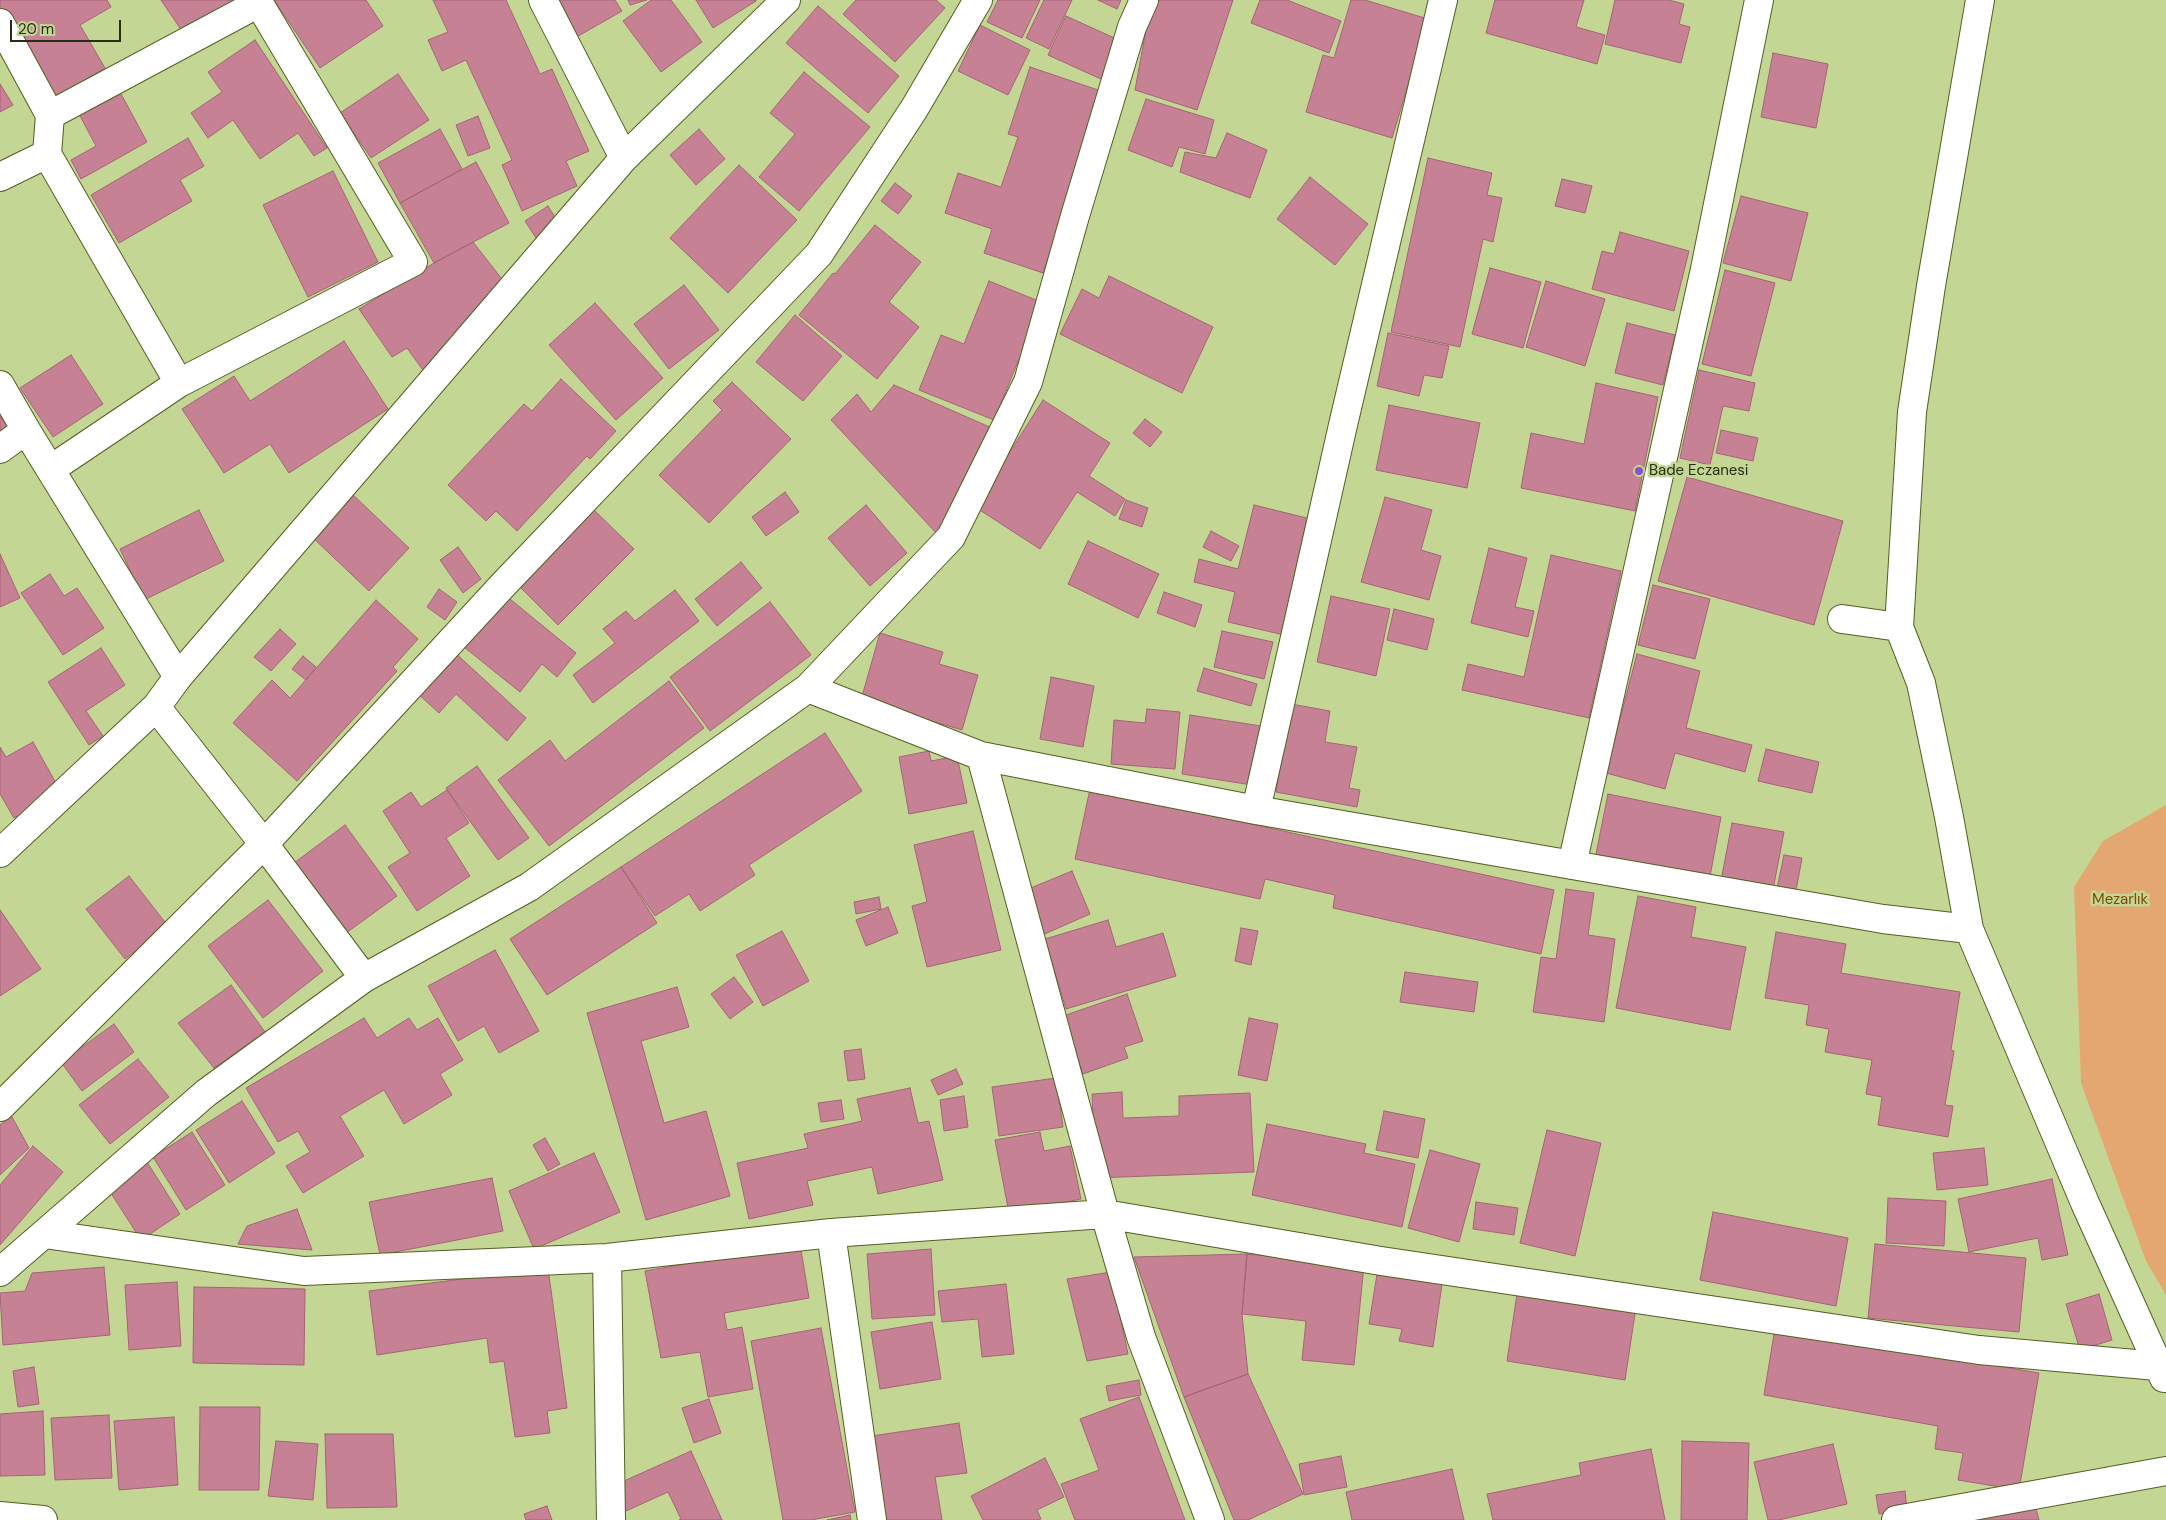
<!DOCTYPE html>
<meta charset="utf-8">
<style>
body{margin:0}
#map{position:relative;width:2166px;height:1520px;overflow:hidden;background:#c4d694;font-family:"DM Sans",sans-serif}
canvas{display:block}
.scale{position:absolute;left:10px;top:20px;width:111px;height:22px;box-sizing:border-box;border:2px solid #272e14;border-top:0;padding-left:6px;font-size:15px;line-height:18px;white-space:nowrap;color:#272e14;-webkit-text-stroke:4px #c4d694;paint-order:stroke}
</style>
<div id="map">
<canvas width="2166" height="1520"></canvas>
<div class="scale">20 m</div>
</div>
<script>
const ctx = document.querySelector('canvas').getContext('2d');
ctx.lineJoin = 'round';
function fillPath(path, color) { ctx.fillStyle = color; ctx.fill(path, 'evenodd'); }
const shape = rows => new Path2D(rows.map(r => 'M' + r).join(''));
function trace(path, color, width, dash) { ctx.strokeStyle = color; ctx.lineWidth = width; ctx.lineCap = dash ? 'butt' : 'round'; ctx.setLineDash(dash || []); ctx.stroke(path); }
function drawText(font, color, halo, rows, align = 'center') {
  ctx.font = font + ' "DM Sans",sans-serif'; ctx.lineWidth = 5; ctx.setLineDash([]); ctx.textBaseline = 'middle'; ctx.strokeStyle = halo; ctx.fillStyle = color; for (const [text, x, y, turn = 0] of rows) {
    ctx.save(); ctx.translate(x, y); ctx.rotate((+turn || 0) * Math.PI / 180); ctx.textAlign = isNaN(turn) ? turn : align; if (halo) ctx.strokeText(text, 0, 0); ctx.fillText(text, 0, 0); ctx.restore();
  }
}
fillPath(shape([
 [2166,805,2166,1295,2146,1261,2081,1083,2074,887,2103,841]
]), '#e5a771');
const building = shape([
 [0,0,107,0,111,7,80,25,105,68,54,98,0,8,0,0],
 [161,0,238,0,186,37,161,0],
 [274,0,366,0,383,26,320,68,274,0],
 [433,0,506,0,540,74,552,69,589,151,566,161,577,186,522,211,502,165,512,160,466,60,442,71,428,40,448,32,433,0],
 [550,0,615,0,622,11,573,39,550,0],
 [628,0,647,0,630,5,628,0],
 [651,0,671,0,702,42,661,72,623,21,651,0],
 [696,0,756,0,756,1,713,28,696,0],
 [856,0,936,0,945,8,895,62,843,14,856,0],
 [998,0,1040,0,1022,38,987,22,998,0],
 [1044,0,1072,0,1049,49,1026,38,1044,0],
 [1098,0,1121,0,1117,9,1098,0],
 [1158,0,1233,0,1197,110,1135,90,1148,19,1158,0],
 [1260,0,1287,0,1341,21,1329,53,1251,23,1260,0],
 [1351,0,1365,0,1428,19,1392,138,1306,112,1323,55,1334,58,1351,0],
 [1495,0,1584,0,1576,27,1605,35,1597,64,1486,33,1495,0],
 [1615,0,1669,0,1684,4,1679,24,1690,27,1681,63,1605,44,1615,0],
 [818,6,899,76,868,113,786,43,818,6],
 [1066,16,1121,41,1103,80,1048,55,1066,16],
 [980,25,1030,50,1008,95,958,71,980,25],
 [255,40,327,148,314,156,298,133,260,159,233,120,208,138,191,113,222,92,208,72,255,40],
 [1773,53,1828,64,1816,128,1761,117,1773,53],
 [1030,67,1104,92,1043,273,984,253,992,229,945,213,958,173,1001,187,1018,137,1008,134,1030,67],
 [804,72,870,127,799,211,759,177,795,134,770,113,804,72],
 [398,74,429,120,371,158,340,113,398,74],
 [0,84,13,105,0,112,0,84],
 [120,92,147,142,81,179,71,160,96,146,79,114,120,92],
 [1146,99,1214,120,1205,154,1179,147,1172,167,1128,150,1146,99],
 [478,116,490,148,468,156,456,125,478,116],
 [440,129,462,169,400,203,378,163,440,129],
 [699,129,725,159,696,185,670,155,699,129],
 [1227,133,1267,150,1250,198,1180,172,1185,152,1216,158,1227,133],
 [188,138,204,166,180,180,192,201,119,243,91,195,188,138],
 [1428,158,1492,173,1487,195,1502,198,1493,242,1483,239,1460,347,1391,332,1428,158],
 [476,162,509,223,434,263,400,203,476,162],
 [739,165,797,220,728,293,670,238,739,165],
 [333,171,378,262,308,297,263,205,333,171],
 [1310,177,1368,224,1335,265,1277,219,1310,177],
 [1562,179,1592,186,1585,213,1555,206,1562,179],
 [895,183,912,196,898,214,881,201,895,183],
 [1741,196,1808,213,1791,281,1723,263,1741,196],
 [548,206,561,227,538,241,525,221,548,206],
 [875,225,921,262,889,302,919,327,877,379,799,315,833,273,835,274,875,225],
 [1620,232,1689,251,1674,311,1592,289,1602,251,1614,254,1620,232],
 [473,242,505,283,425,373,407,348,392,357,359,309,434,263,473,242],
 [1490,268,1541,282,1523,348,1472,334,1490,268],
 [1725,270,1775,283,1751,376,1702,364,1725,270],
 [1109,276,1213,327,1182,393,1060,334,1082,289,1099,298,1109,276],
 [989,281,1046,304,1024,361,1019,359,994,420,919,390,941,335,964,344,989,281],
 [1546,281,1605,299,1585,366,1526,347,1546,281],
 [684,285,719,330,669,369,634,324,684,285],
 [595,303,663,378,616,420,549,345,595,303],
 [795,315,842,356,803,401,756,362,795,315],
 [1627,323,1675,335,1663,385,1615,373,1627,323],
 [1388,333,1449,346,1442,378,1424,375,1419,396,1377,386,1388,333],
 [344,341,388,409,289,473,270,444,224,473,182,409,234,376,250,401,344,341],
 [71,355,103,404,53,437,20,388,71,355],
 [1699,370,1755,383,1749,411,1723,406,1710,465,1680,458,1699,370],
 [561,379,616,431,590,459,587,456,517,531,496,511,486,521,448,485,524,404,532,411,561,379],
 [732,382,791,439,709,523,659,475,722,410,713,401,732,382],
 [1596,383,1658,397,1635,511,1521,488,1531,433,1584,444,1596,383],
 [894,385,1001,432,939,536,831,420,857,394,871,412,894,385],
 [1043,400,1110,443,1089,476,1125,499,1115,516,1077,492,1040,549,975,507,1043,400],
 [1389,405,1480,423,1467,488,1376,470,1389,405],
 [0,416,14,437,0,447,0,416],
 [1145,419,1162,432,1150,447,1133,433,1145,419],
 [1721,430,1758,438,1753,461,1716,453,1721,430],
 [1687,477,1843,521,1814,625,1658,581,1687,477],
 [785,492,799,512,766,536,752,517,785,492],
 [351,493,409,548,369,591,311,536,351,493],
 [1385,497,1432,510,1421,550,1441,556,1429,600,1361,582,1385,497],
 [1126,500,1148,508,1142,527,1119,519,1126,500],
 [866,505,907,553,870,586,828,538,866,505],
 [1254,505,1311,519,1284,635,1228,622,1235,592,1194,582,1199,559,1238,569,1254,505],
 [593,509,634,549,558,625,517,584,593,509],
 [199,510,224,561,144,600,120,549,199,510],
 [1211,531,1239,546,1231,561,1203,547,1211,531],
 [1088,541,1159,574,1138,618,1068,584,1088,541],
 [458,547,481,579,463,593,440,560,458,547],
 [1489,548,1527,558,1515,607,1534,611,1528,637,1471,623,1489,548],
 [0,554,20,598,0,607,0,554],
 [1551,555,1621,571,1589,718,1462,690,1468,664,1524,677,1551,555],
 [741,562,762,588,717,626,695,599,741,562],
 [50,574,64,596,77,588,104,628,63,655,21,593,50,574],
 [1653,585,1710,599,1695,659,1638,645,1653,585],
 [439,589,457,602,445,620,427,607,439,589],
 [675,590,699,621,593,703,573,675,615,643,603,629,626,611,635,621,675,590],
 [1164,592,1202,605,1195,627,1157,613,1164,592],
 [505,595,576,653,557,677,542,664,520,692,464,647,505,595],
 [1331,596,1390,609,1376,676,1317,662,1331,596],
 [376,600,418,639,393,667,397,671,297,781,233,723,272,680,290,698,376,600],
 [770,602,811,655,710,731,670,677,770,602],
 [1394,609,1434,619,1427,650,1387,640,1394,609],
 [280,629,296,644,271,671,254,657,280,629],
 [1222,631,1273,642,1264,679,1214,667,1222,631],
 [880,633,943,652,939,664,978,675,962,730,861,700,880,633],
 [101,648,125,685,86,711,103,736,89,745,48,682,101,648],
 [452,650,526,718,507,741,456,694,439,713,415,691,452,650],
 [1637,654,1700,671,1686,728,1752,745,1745,772,1675,753,1665,789,1606,773,1637,654],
 [303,656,316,667,306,680,292,669,303,656],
 [1204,668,1257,684,1251,706,1197,691,1204,668],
 [1051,677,1094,686,1083,747,1040,739,1051,677],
 [669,681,704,728,549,846,498,780,550,740,565,761,669,681],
 [1291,704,1330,711,1325,742,1357,747,1349,788,1360,790,1357,807,1276,792,1291,704],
 [1147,709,1180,712,1175,769,1111,764,1114,720,1145,723,1147,709],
 [1190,715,1261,726,1252,785,1182,774,1190,715],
 [825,733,862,791,749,865,755,875,700,911,689,894,655,916,621,867,825,733],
 [33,742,61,792,14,818,0,794,0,747,6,757,33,742],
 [1766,749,1819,762,1812,793,1758,781,1766,749],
 [929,751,931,761,957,756,967,803,909,814,899,757,929,751],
 [477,766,529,838,498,860,446,788,477,766],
 [1090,789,1554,890,1541,954,1333,908,1335,895,1265,879,1260,899,1075,859,1090,789],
 [447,790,469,823,446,838,470,876,417,911,388,867,410,853,383,811,411,792,421,807,447,790],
 [1608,794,1721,817,1709,882,1595,859,1608,794],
 [1732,823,1784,832,1772,895,1720,886,1732,823],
 [345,825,397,896,342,936,290,866,345,825],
 [973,831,1001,950,927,967,912,906,927,902,914,845,973,831],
 [1784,855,1802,858,1795,896,1776,893,1784,855],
 [621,867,657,923,547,995,510,939,621,867],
 [1072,871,1090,914,1040,936,1021,892,1072,871],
 [129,876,168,926,125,959,86,909,129,876],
 [1566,889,1594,893,1588,935,1615,939,1604,1022,1533,1012,1541,957,1556,959,1566,889],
 [1638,896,1696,907,1691,937,1746,947,1730,1030,1616,1008,1638,896],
 [879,897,881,909,856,914,854,902,879,897],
 [268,900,323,971,263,1018,208,946,268,900],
 [888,907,898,933,866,946,856,920,888,907],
 [0,910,41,969,0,996,0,910],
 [1108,920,1116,947,1163,933,1176,976,1066,1009,1045,939,1108,920],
 [1241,928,1258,931,1251,965,1235,961,1241,928],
 [782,931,809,981,763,1006,736,955,782,931],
 [1776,932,1846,944,1841,973,1960,992,1951,1050,1954,1051,1945,1105,1953,1106,1948,1137,1878,1125,1882,1097,1866,1094,1872,1060,1825,1052,1829,1029,1806,1025,1809,1005,1765,998,1776,932],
 [495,950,539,1031,499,1053,484,1026,458,1041,428,986,495,950],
 [1405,972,1478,982,1474,1012,1400,1002,1405,972],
 [734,977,753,1002,730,1019,711,994,734,977],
 [231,985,265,1032,214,1068,178,1023,231,985],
 [677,987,689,1027,641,1041,664,1123,706,1111,730,1196,646,1220,587,1013,677,987],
 [1127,994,1143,1041,1124,1047,1128,1058,1083,1074,1063,1016,1127,994],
 [364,1018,377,1038,409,1018,417,1030,438,1018,463,1060,440,1074,452,1095,404,1124,384,1090,340,1116,364,1156,303,1193,286,1166,310,1152,298,1131,278,1142,246,1088,364,1018],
 [1249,1018,1278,1024,1267,1081,1238,1075,1249,1018],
 [114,1024,134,1052,82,1091,61,1062,114,1024],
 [861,1049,865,1079,848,1081,844,1051,861,1049],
 [138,1059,169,1097,110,1144,79,1105,138,1059],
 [956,1069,963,1084,938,1095,931,1080,956,1069],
 [1056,1078,1063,1127,999,1136,992,1087,1056,1078],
 [910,1088,918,1123,929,1121,943,1180,878,1194,872,1167,807,1181,813,1205,749,1219,737,1163,808,1148,804,1134,862,1121,857,1099,910,1088],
 [1122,1092,1123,1118,1179,1116,1179,1096,1250,1093,1254,1172,1096,1178,1092,1094,1122,1092],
 [964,1096,968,1127,944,1131,940,1100,964,1096],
 [841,1100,844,1119,821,1122,818,1103,841,1100],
 [242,1101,275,1153,229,1183,196,1130,242,1101],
 [1384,1111,1425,1119,1418,1158,1376,1150,1384,1111],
 [11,1115,29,1148,0,1175,0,1125,11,1115],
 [1267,1124,1366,1144,1364,1153,1415,1164,1402,1227,1252,1195,1267,1124],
 [1547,1130,1601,1143,1575,1256,1520,1243,1547,1130],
 [192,1132,225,1185,186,1210,153,1157,192,1132],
 [1040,1132,1044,1151,1070,1146,1081,1199,1009,1213,995,1140,1040,1132],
 [545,1138,560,1164,548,1171,533,1145,545,1138],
 [33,1146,63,1172,0,1245,0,1185,33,1146],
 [1984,1148,1988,1185,1937,1190,1933,1153,1984,1148],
 [1430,1150,1480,1164,1459,1242,1408,1228,1430,1150],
 [594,1153,620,1212,534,1249,509,1191,594,1153],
 [147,1162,180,1214,141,1240,107,1187,147,1162],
 [492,1178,503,1231,380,1255,369,1202,492,1178],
 [2052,1179,2068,1255,2042,1260,2038,1238,1969,1252,1958,1199,2052,1179],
 [1888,1198,1946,1201,1944,1246,1886,1243,1888,1198],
 [1476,1202,1518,1208,1514,1235,1473,1229,1476,1202],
 [297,1209,312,1250,238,1244,247,1226,297,1209],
 [1713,1212,1848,1238,1836,1306,1700,1280,1713,1212],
 [800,1244,809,1298,724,1313,727,1330,742,1327,753,1389,708,1397,700,1352,661,1358,645,1271,800,1244],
 [1875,1244,2026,1258,2019,1332,1868,1318,1875,1244],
 [931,1249,935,1315,872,1319,867,1254,931,1249],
 [1247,1254,1364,1265,1354,1365,1302,1360,1306,1321,1242,1314,1247,1254],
 [1247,1254,1242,1314,1248,1374,1184,1397,1134,1257,1247,1254],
 [104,1267,110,1335,3,1345,0,1293,25,1291,32,1273,104,1267],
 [548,1268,567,1408,547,1411,550,1433,515,1437,504,1361,490,1363,487,1338,377,1355,369,1291,548,1268],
 [1378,1268,1443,1277,1433,1347,1399,1341,1402,1329,1369,1324,1378,1268],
 [1111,1272,1128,1354,1087,1361,1067,1279,1111,1272],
 [177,1282,181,1346,129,1350,125,1285,177,1282],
 [1006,1284,1014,1354,982,1357,978,1319,942,1322,938,1291,1006,1284],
 [194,1287,305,1289,304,1365,193,1363,194,1287],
 [1518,1287,1636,1307,1625,1380,1507,1361,1518,1287],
 [2099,1294,2112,1340,2080,1350,2066,1304,2099,1294],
 [932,1322,941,1379,880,1389,871,1332,932,1322],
 [821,1328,855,1512,811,1520,783,1520,751,1341,821,1328],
 [1775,1328,2039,1373,2019,1490,1958,1480,1963,1453,1935,1449,1938,1426,1764,1395,1775,1328],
 [34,1367,39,1404,18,1407,13,1371,34,1367],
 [1248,1374,1303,1494,1248,1520,1234,1520,1184,1397,1248,1374],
 [1139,1380,1141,1395,1109,1401,1106,1386,1139,1380],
 [1139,1397,1185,1520,1075,1520,1061,1484,1099,1470,1080,1419,1139,1397],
 [709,1399,721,1433,694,1443,682,1408,709,1399],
 [200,1407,260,1407,259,1490,199,1490,200,1407],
 [43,1411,45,1475,0,1476,0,1414,43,1411],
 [109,1415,112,1478,55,1480,51,1418,109,1415],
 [174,1417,178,1485,119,1490,114,1421,174,1417],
 [959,1423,967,1473,935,1477,942,1520,878,1520,865,1437,959,1423],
 [325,1434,393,1434,397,1507,327,1508,325,1434],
 [276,1441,318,1444,313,1500,268,1496,276,1441],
 [1682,1441,1749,1443,1747,1520,1681,1520,1682,1441],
 [1833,1444,1847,1504,1779,1520,1768,1520,1754,1462,1833,1444],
 [1651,1449,1665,1520,1493,1520,1487,1494,1581,1475,1579,1463,1651,1449],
 [691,1451,722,1520,679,1520,681,1519,668,1492,626,1511,615,1485,691,1451],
 [1341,1456,1347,1487,1304,1495,1299,1464,1341,1456],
 [1045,1458,1064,1497,1037,1510,1041,1519,1038,1520,983,1520,971,1496,1045,1458],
 [1452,1469,1464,1520,1352,1520,1346,1492,1452,1469],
 [1905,1491,1907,1510,1879,1514,1876,1495,1905,1491],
 [2035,1505,2039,1520,1964,1520,2035,1505],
 [547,1506,552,1520,526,1520,524,1514,547,1506],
 [850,1515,851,1520,827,1520,850,1515]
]);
fillPath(building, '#c68195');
trace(building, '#a56376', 1);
const street = shape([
 [543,0,624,158],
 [0,23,50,115],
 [47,154,50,115,259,3],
 [0,177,47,154,179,383,413,262,257,0],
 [0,385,26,430],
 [0,449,26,430,178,677,156,707,264,844,503,585,819,254,914,109,978,0],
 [51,469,179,383],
 [1842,619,1899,627],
 [178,677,624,158,786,0],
 [808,688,981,756,1256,810,1883,919,1969,929,2085,1203,2164,1378],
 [981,756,1105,1214,1141,1337,1210,1520],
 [1256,810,1343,425,1443,0],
 [0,853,156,707],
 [1572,865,1705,269,1759,0],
 [1969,929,1949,817,1921,683,1899,627,1912,412,1931,286,1980,0],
 [0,1107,264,844,364,978],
 [831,1233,872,1520],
 [44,1234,304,1271,607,1258,831,1233,1105,1214,1381,1261,1979,1350,2157,1366],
 [607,1258,611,1520],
 [0,1272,206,1093,364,978,529,887,808,688,951,537,1028,382,1075,216,1132,27,1144,0],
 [0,1516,43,1520],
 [1896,1520,2166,1471]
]);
trace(street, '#526021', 30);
trace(street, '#fff', 28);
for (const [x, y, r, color] of [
 [1639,471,5,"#8853cb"]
]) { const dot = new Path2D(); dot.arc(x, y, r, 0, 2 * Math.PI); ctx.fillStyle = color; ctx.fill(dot); trace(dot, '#c4d694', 2); }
drawText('15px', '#272e14', '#c4d694', [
 ["Bade Eczanesi",1649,471]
], 'left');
drawText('15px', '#804701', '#c4d694', [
 ["Mezarlık",2120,900]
]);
</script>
